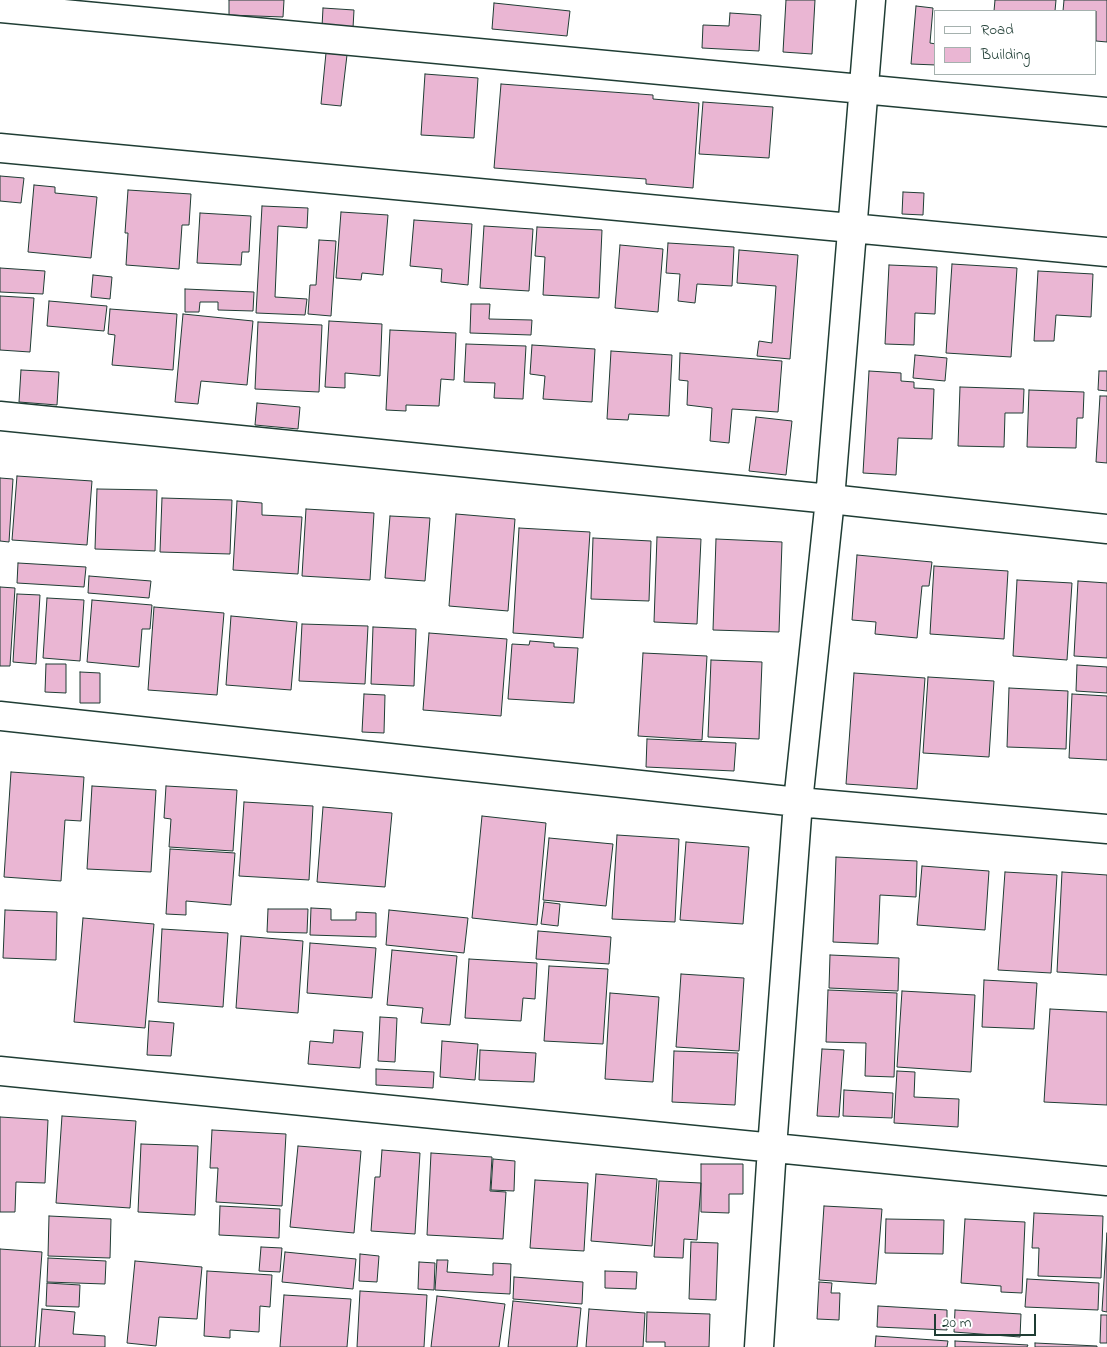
<!DOCTYPE html>
<style>
body{margin:0}
#map{position:relative;width:1107px;height:1347px;overflow:hidden;background:#fff;font-family:"Indie Flower",sans-serif}
canvas{display:block}
.legend{position:absolute;left:934px;top:10px;width:162px;height:65px;box-sizing:border-box;background:#fff;border:1px solid #a5b1ae;margin:0;padding:6px 9px;list-style:none;font-size:15px;color:#1f3d34}
.legend li{display:flex;align-items:center;gap:10px;height:25px}
.legend b{width:25px;border:1px solid #a5b1ae}
.scale{position:absolute;left:934px;top:1314px;width:102px;height:22px;box-sizing:border-box;border:2px solid #1f3d34;border-top:0;padding-left:6px;font-size:15px;line-height:18px;white-space:nowrap;color:#1f3d34;-webkit-text-stroke:4px #fff;paint-order:stroke}
</style>
<div id="map">
<canvas width="1107" height="1347"></canvas>
<ul class="legend">
<li><b style="height:6px;background:#fff"></b>Road</li>
<li><b style="height:14px;background:#eab6d3"></b>Building</li>
</ul>
<div class="scale">20 m</div>
</div>
<script>
const ctx = document.querySelector('canvas').getContext('2d');
ctx.lineJoin = 'round';
function fillPath(path, color) { ctx.fillStyle = color; ctx.fill(path, 'evenodd'); }
const shape = rows => new Path2D(rows.map(r => 'M' + r).join(''));
function trace(path, color, width, dash) { ctx.strokeStyle = color; ctx.lineWidth = width; ctx.lineCap = dash ? 'butt' : 'round'; ctx.setLineDash(dash || []); ctx.stroke(path); }
const building = shape([
 [229,0,284,0,283,17,229,15,229,0],
 [786,0,815,0,812,54,783,52,786,0],
 [995,0,1056,0,1055,11,994,11,995,0],
 [1064,0,1107,0,1107,42,1096,41,1096,11,1063,11,1064,0],
 [494,3,570,11,567,36,492,29,494,3],
 [916,6,933,8,930,43,936,44,936,65,911,64,916,6],
 [323,8,354,10,353,28,322,27,323,8],
 [730,13,761,15,759,51,702,48,703,25,729,26,730,13],
 [326,53,347,55,341,106,321,104,326,53],
 [425,74,478,78,474,138,421,135,425,74],
 [501,84,653,95,653,99,699,103,693,188,646,184,646,179,494,168,501,84],
 [703,102,773,107,769,158,699,154,703,102],
 [0,176,24,178,21,203,0,201,0,176],
 [34,185,55,187,55,193,97,197,91,258,28,252,34,185],
 [128,190,191,194,189,225,182,225,179,269,126,265,128,233,125,233,128,190],
 [903,192,924,193,923,215,902,214,903,192],
 [262,206,308,208,307,228,278,226,275,297,307,299,305,315,256,313,262,206],
 [341,212,388,215,383,275,362,273,361,280,336,278,341,212],
 [200,213,251,216,249,252,242,252,241,265,197,263,200,213],
 [414,220,472,224,468,285,441,282,442,269,410,266,414,220],
 [484,226,533,229,529,291,480,288,484,226],
 [537,227,602,230,599,298,543,295,545,257,535,256,537,227],
 [319,240,336,241,331,316,308,314,310,285,316,285,319,240],
 [668,243,734,247,732,286,697,284,695,303,678,301,680,274,666,273,668,243],
 [620,245,663,249,658,312,615,308,620,245],
 [739,250,798,255,790,359,757,356,759,341,772,343,776,286,737,283,739,250],
 [952,264,1017,268,1011,357,946,353,952,264],
 [889,265,937,267,935,314,915,313,914,345,885,344,889,265],
 [0,268,45,271,43,294,0,292,0,268],
 [1038,271,1093,274,1091,317,1056,315,1054,341,1034,341,1038,271],
 [93,275,112,277,110,299,91,297,93,275],
 [185,289,254,292,253,311,218,310,218,302,200,302,199,312,185,312,185,289],
 [0,296,34,298,30,352,0,350,0,296],
 [49,301,107,306,104,331,47,326,49,301],
 [471,304,490,304,489,319,532,320,531,335,470,333,471,304],
 [110,309,177,314,173,370,112,365,115,335,108,334,110,309],
 [183,314,253,321,247,385,201,381,198,404,175,402,183,314],
 [329,321,382,324,380,376,345,373,345,388,325,387,329,321],
 [258,322,322,325,319,392,255,389,258,322],
 [390,330,456,333,454,380,441,379,439,406,406,405,406,411,386,410,390,330],
 [466,344,526,346,523,399,494,398,495,383,464,382,466,344],
 [532,345,595,349,592,402,543,399,545,376,530,374,532,345],
 [611,351,672,355,669,416,629,414,628,420,607,419,611,351],
 [680,353,782,361,778,412,732,409,729,443,710,441,712,408,687,405,688,381,679,380,680,353],
 [915,355,947,358,945,381,913,378,915,355],
 [21,370,59,372,57,405,19,402,21,370],
 [869,371,901,373,901,381,914,382,914,388,934,389,932,439,898,438,896,475,863,473,869,371],
 [1099,371,1107,371,1107,391,1098,390,1099,371],
 [960,387,1024,389,1023,413,1005,413,1004,447,958,446,960,387],
 [1029,390,1084,392,1083,418,1077,418,1076,448,1027,447,1029,390],
 [1100,396,1107,396,1107,463,1096,462,1100,396],
 [257,403,300,407,298,429,255,425,257,403],
 [756,417,792,421,786,475,749,471,756,417],
 [17,476,92,481,87,545,12,540,17,476],
 [0,478,13,479,9,542,0,541,0,478],
 [97,489,157,490,155,551,95,549,97,489],
 [162,498,232,500,230,554,160,552,162,498],
 [237,501,262,503,262,515,302,517,298,574,233,570,237,501],
 [306,509,374,513,370,580,302,576,306,509],
 [456,514,515,519,508,611,449,606,456,514],
 [390,516,430,518,425,581,385,578,390,516],
 [519,528,590,532,583,638,513,633,519,528],
 [657,537,701,539,697,624,654,622,657,537],
 [593,538,651,541,649,601,591,599,593,538],
 [716,539,782,542,779,632,713,630,716,539],
 [857,555,932,562,929,586,922,586,917,638,875,634,876,622,852,620,857,555],
 [18,563,86,567,84,587,17,583,18,563],
 [934,566,1008,571,1004,639,930,634,934,566],
 [89,576,151,581,149,598,88,593,89,576],
 [1017,580,1072,583,1067,660,1013,656,1017,580],
 [1078,581,1107,583,1107,658,1074,656,1078,581],
 [0,587,15,588,10,666,0,666,0,587],
 [17,594,40,595,36,664,13,662,17,594],
 [47,598,84,600,80,661,43,658,47,598],
 [92,600,152,605,150,629,142,629,139,667,87,662,92,600],
 [154,607,224,613,217,695,148,690,154,607],
 [231,616,297,622,291,690,226,685,231,616],
 [302,624,368,626,365,684,299,681,302,624],
 [373,627,416,629,414,686,371,684,373,627],
 [429,633,507,639,501,716,423,710,429,633],
 [530,641,554,643,554,647,578,648,574,703,508,699,512,644,529,645,530,641],
 [643,653,707,656,702,740,638,736,643,653],
 [711,660,762,662,759,739,708,737,711,660],
 [46,664,66,664,66,693,45,692,46,664],
 [1077,665,1107,667,1107,693,1076,691,1077,665],
 [80,672,100,673,100,703,80,703,80,672],
 [854,673,925,678,917,789,846,784,854,673],
 [928,677,994,681,989,757,923,753,928,677],
 [1009,688,1068,691,1066,749,1007,747,1009,688],
 [364,694,385,695,384,733,362,732,364,694],
 [1072,694,1107,696,1107,760,1069,758,1072,694],
 [647,739,736,743,734,771,646,767,647,739],
 [11,772,84,777,81,821,65,820,61,881,4,877,11,772],
 [92,786,156,790,151,872,87,869,92,786],
 [166,786,237,790,233,851,169,847,171,819,164,818,166,786],
 [244,802,313,806,309,880,239,876,244,802],
 [323,807,392,813,385,887,317,882,323,807],
 [482,816,546,823,537,925,472,918,482,816],
 [617,835,679,839,675,922,612,919,617,835],
 [549,838,613,844,606,906,543,900,549,838],
 [686,842,749,847,743,924,680,920,686,842],
 [170,849,235,853,231,905,186,901,186,915,166,914,170,849],
 [836,857,917,861,916,897,880,895,878,944,833,942,836,857],
 [922,866,989,871,985,930,917,925,922,866],
 [1005,872,1057,875,1051,973,998,970,1005,872],
 [1062,872,1107,875,1107,975,1057,972,1062,872],
 [544,902,560,904,558,926,541,924,544,902],
 [311,908,331,909,331,920,356,920,356,912,376,913,376,937,310,935,311,908],
 [268,909,308,909,307,933,267,932,268,909],
 [5,910,57,912,56,960,3,958,5,910],
 [389,910,468,918,464,953,386,945,389,910],
 [83,918,154,924,145,1028,74,1022,83,918],
 [162,929,228,933,223,1007,158,1002,162,929],
 [538,931,611,937,609,964,536,959,538,931],
 [241,936,303,941,298,1013,236,1008,241,936],
 [310,943,376,948,372,998,307,993,310,943],
 [392,950,457,956,450,1025,421,1023,423,1008,387,1005,392,950],
 [830,955,899,958,898,991,829,988,830,955],
 [469,959,537,963,535,999,523,998,521,1021,465,1018,469,959],
 [549,966,608,969,603,1044,544,1041,549,966],
 [681,974,744,978,739,1051,676,1047,681,974],
 [984,980,1037,983,1034,1029,982,1027,984,980],
 [828,990,897,993,894,1077,865,1076,866,1043,826,1042,828,990],
 [902,991,975,995,971,1072,897,1067,902,991],
 [610,993,659,997,653,1082,605,1079,610,993],
 [1050,1009,1107,1012,1107,1105,1044,1102,1050,1009],
 [380,1017,397,1018,395,1062,378,1061,380,1017],
 [149,1021,174,1023,171,1056,147,1055,149,1021],
 [334,1030,363,1032,360,1068,308,1064,310,1041,333,1043,334,1030],
 [442,1041,478,1044,475,1080,440,1077,442,1041],
 [822,1049,844,1050,839,1117,817,1116,822,1049],
 [480,1050,536,1053,534,1082,479,1080,480,1050],
 [674,1051,738,1053,735,1105,672,1102,674,1051],
 [376,1069,434,1072,433,1088,376,1085,376,1069],
 [897,1071,915,1072,914,1097,959,1099,958,1127,894,1123,897,1071],
 [844,1090,893,1093,892,1118,843,1116,844,1090],
 [62,1116,136,1121,130,1208,56,1203,62,1116],
 [0,1117,48,1120,45,1183,16,1182,15,1212,0,1212,0,1117],
 [212,1130,286,1134,282,1206,216,1202,218,1168,210,1168,212,1130],
 [141,1144,198,1146,195,1215,138,1212,141,1144],
 [298,1146,361,1151,354,1233,290,1227,298,1146],
 [382,1150,420,1153,415,1234,371,1231,375,1177,380,1177,382,1150],
 [431,1153,492,1157,490,1191,506,1192,503,1239,427,1235,431,1153],
 [493,1159,515,1161,514,1191,491,1190,493,1159],
 [701,1164,743,1164,743,1194,729,1194,729,1213,701,1212,701,1164],
 [596,1174,657,1179,652,1246,591,1241,596,1174],
 [535,1180,588,1183,584,1251,530,1248,535,1180],
 [659,1181,701,1183,697,1240,684,1239,683,1258,654,1257,659,1181],
 [220,1206,280,1209,279,1238,219,1235,220,1206],
 [824,1206,882,1209,876,1284,819,1280,824,1206],
 [1034,1213,1103,1216,1101,1278,1038,1276,1039,1248,1032,1248,1034,1213],
 [49,1216,111,1219,110,1258,48,1256,49,1216],
 [886,1219,944,1220,943,1254,885,1253,886,1219],
 [965,1219,1025,1222,1022,1293,1001,1292,1001,1286,961,1283,965,1219],
 [1107,1233,1107,1312,1102,1311,1107,1233],
 [691,1242,718,1243,716,1300,689,1299,691,1242],
 [261,1247,282,1248,280,1272,259,1271,261,1247],
 [0,1249,42,1252,35,1347,0,1347,0,1249],
 [285,1252,356,1259,353,1289,282,1282,285,1252],
 [360,1254,379,1256,377,1282,359,1281,360,1254],
 [48,1258,106,1261,105,1284,47,1282,48,1258],
 [437,1260,448,1260,447,1272,493,1275,493,1263,511,1264,510,1294,435,1290,437,1260],
 [135,1261,202,1267,197,1319,159,1317,156,1346,127,1343,135,1261],
 [419,1262,435,1263,434,1290,418,1289,419,1262],
 [207,1271,272,1275,270,1307,260,1306,259,1332,230,1330,230,1338,204,1336,207,1271],
 [605,1271,637,1272,636,1289,605,1288,605,1271],
 [514,1277,583,1282,582,1304,513,1299,514,1277],
 [1027,1279,1099,1283,1098,1310,1025,1307,1027,1279],
 [819,1282,832,1283,831,1293,840,1293,839,1320,817,1319,819,1282],
 [47,1283,80,1285,79,1307,46,1306,47,1283],
 [360,1291,427,1295,424,1347,357,1347,360,1291],
 [284,1295,351,1299,347,1347,280,1347,284,1295],
 [437,1296,505,1304,499,1347,431,1347,437,1296],
 [513,1301,581,1308,577,1347,508,1347,513,1301],
 [878,1306,947,1310,947,1330,877,1327,878,1306],
 [42,1309,75,1312,73,1334,105,1336,105,1347,39,1347,42,1309],
 [589,1309,645,1313,643,1347,586,1347,589,1309],
 [955,1310,1021,1314,1020,1337,954,1332,955,1310],
 [647,1312,710,1314,709,1347,665,1347,665,1342,646,1342,647,1312],
 [1101,1315,1107,1315,1107,1343,1100,1343,1101,1315],
 [876,1336,948,1341,947,1347,875,1347,876,1336],
 [955,1341,1028,1345,1027,1347,955,1347,955,1341],
 [1035,1343,1097,1346,1097,1347,1035,1347,1035,1343]
]);
fillPath(building, '#eab6d3');
trace(building, '#1f3d34', 1);
const street = shape([
 [0,8,1107,112],
 [0,148,1107,252],
 [0,416,830,499,1107,529],
 [0,716,798,802,1107,829],
 [0,1071,1107,1181],
 [759,1347,772,1148,798,802,830,499,871,0]
]);
trace(street, '#1f3d34', 31);
trace(street, '#fff', 28);
</script>
